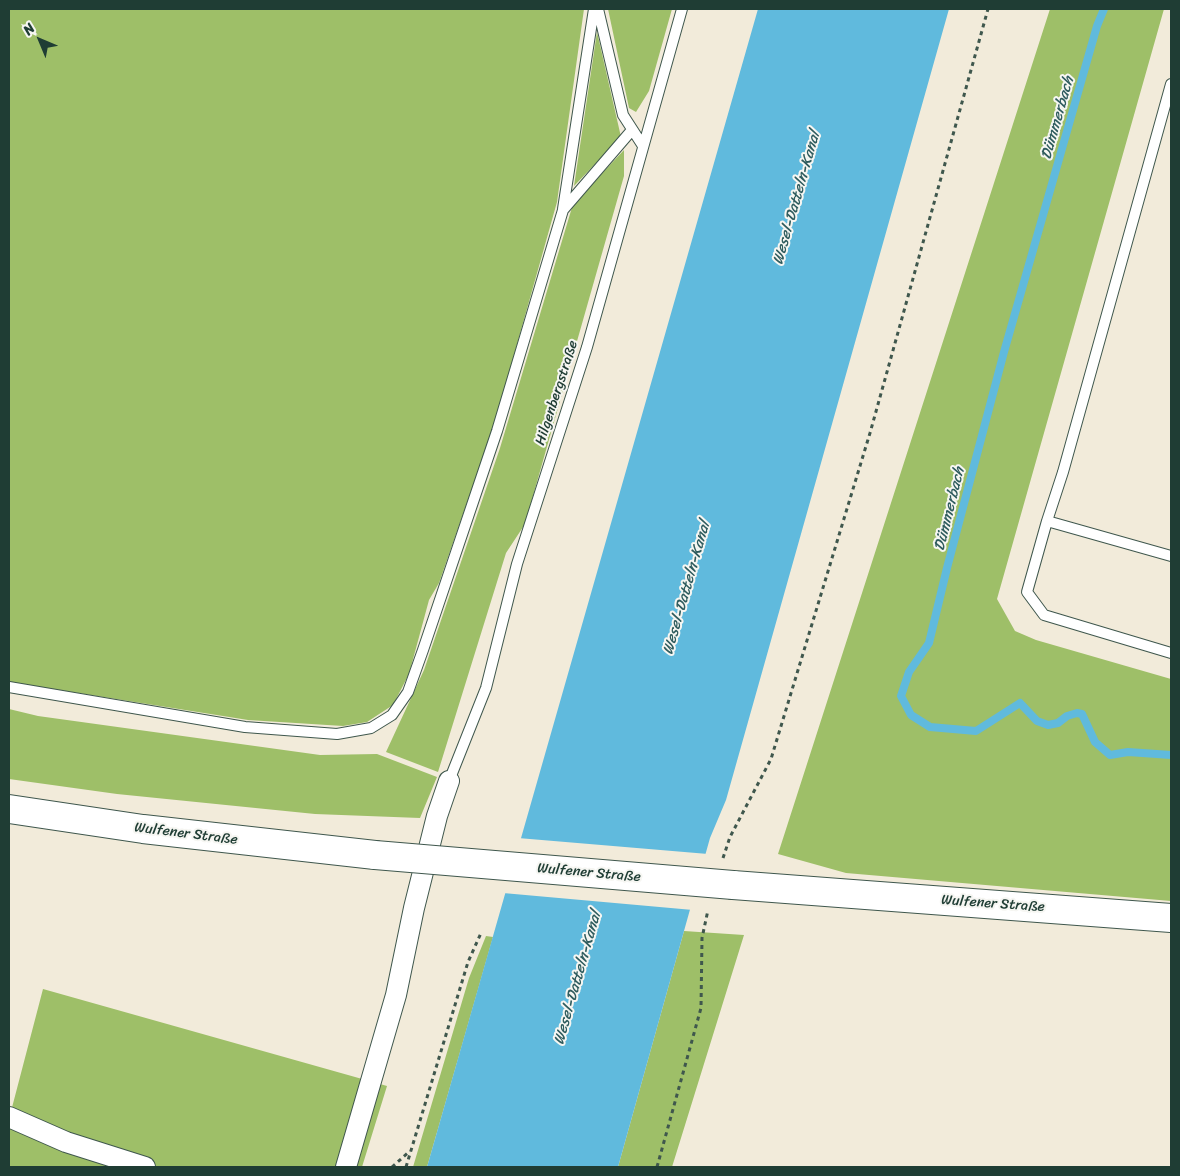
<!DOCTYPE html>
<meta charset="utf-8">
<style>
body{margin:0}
#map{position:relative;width:1180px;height:1176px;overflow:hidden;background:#f2ebda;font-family:Sriracha,sans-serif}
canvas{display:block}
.frame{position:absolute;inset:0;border:10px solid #1f3d34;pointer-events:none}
.north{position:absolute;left:15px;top:15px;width:50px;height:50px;-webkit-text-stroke:4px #f6f6f2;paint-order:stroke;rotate:315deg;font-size:14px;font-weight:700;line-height:20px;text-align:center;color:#1f3d34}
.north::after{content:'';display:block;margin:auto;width:18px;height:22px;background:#1f3d34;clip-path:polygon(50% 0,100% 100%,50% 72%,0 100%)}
</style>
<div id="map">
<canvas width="1180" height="1176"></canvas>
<div class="frame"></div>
<div class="north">N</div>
</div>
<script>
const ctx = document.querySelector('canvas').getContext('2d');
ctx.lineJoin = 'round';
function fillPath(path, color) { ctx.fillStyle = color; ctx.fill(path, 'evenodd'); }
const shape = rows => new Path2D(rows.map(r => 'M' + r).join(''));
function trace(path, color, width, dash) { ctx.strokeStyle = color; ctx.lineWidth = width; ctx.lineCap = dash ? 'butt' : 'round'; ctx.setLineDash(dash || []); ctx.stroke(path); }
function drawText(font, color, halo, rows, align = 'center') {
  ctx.font = font + ' Sriracha,sans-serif'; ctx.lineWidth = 4; ctx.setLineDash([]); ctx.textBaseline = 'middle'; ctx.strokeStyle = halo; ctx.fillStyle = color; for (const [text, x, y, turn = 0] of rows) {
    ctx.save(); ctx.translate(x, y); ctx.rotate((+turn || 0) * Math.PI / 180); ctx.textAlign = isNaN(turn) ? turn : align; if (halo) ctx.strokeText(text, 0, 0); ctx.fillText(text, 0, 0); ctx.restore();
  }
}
fillPath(shape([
 [9,9,584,9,557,202,496,419,439,583,429,600,409,674,393,705,367,722,343,726,248,720,9,682],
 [608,9,672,9,649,91,636,112,629,108],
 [1050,9,1164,9,997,599,1015,631,1036,640,1171,679,1171,901,846,873,778,854],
 [597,32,621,137,574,186],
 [624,150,624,176,525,524,506,553,438,772,386,752,424,670,500,448,573,204],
 [9,709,38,716,320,755,377,754,437,777,420,818,315,814,117,794,9,779],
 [684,931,744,935,672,1167,618,1167],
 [486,936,493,937,427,1167,413,1167,469,978],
 [43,989,387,1086,362,1167,9,1167,9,1119]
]), '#9ebf68');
fillPath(shape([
 [758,9,949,9,726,800,710,838,618,1167,427,1167]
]), '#60badd');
fillPath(shape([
 [518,838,708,854,693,910,503,893]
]), '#f2ebda');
trace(shape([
 [1104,9,1097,26,1004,352,947,568,929,643,909,672,901,696,911,715,930,727,976,731,1020,703,1037,721,1048,725,1058,723,1067,716,1077,713,1082,714,1095,742,1110,755,1128,752,1171,755]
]), '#60badd', 8);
const service = shape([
 [598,9,623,115,643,146],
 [1171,84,1063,472,1047,521,1027,592,1044,615,1171,653],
 [563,209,594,9],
 [1047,521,1171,556],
 [9,687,245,727,337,734,371,728,392,715,408,692,423,650,497,431,563,210,632,130],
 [449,781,486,688,517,564,587,347,682,9]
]);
const minor = shape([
 [9,1117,66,1142,145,1167],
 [346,1167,396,995,414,908,437,816,449,781]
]);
const secondary = shape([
 [9,809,143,829,375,855],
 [733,885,1171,918]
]);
trace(service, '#3f574d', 12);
trace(minor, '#3f574d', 22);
trace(secondary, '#3f574d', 30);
trace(shape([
 [723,858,730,837,771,759,870,433,988,9],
 [392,1167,410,1151],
 [406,1167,468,962,481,933],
 [657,1167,701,1008,702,938,708,910]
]), '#3f574d', 3, [4, 4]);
trace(service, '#fff', 10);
trace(minor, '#fff', 20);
trace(secondary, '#fff', 28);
const secondaryBridge = shape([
 [375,855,733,885]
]);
trace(secondaryBridge, '#3f574d', 30, []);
trace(secondaryBridge, '#fff', 28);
drawText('14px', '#1f3d34', '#f6f6f2', [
 ["Hilgenbergstraße",557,393,-72],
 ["Wulfener Straße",186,834,7],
 ["Wulfener Straße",589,873,5],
 ["Wulfener Straße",993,904,4]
]);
drawText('italic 15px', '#2f5c5e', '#f6f6f2', [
 ["Dümmerbach",1058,118,-74],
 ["Wesel-Datteln-Kanal",797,198,-74],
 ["Dümmerbach",950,509,-76],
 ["Wesel-Datteln-Kanal",687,588,-74],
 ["Wesel-Datteln-Kanal",578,978,-74]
]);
</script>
